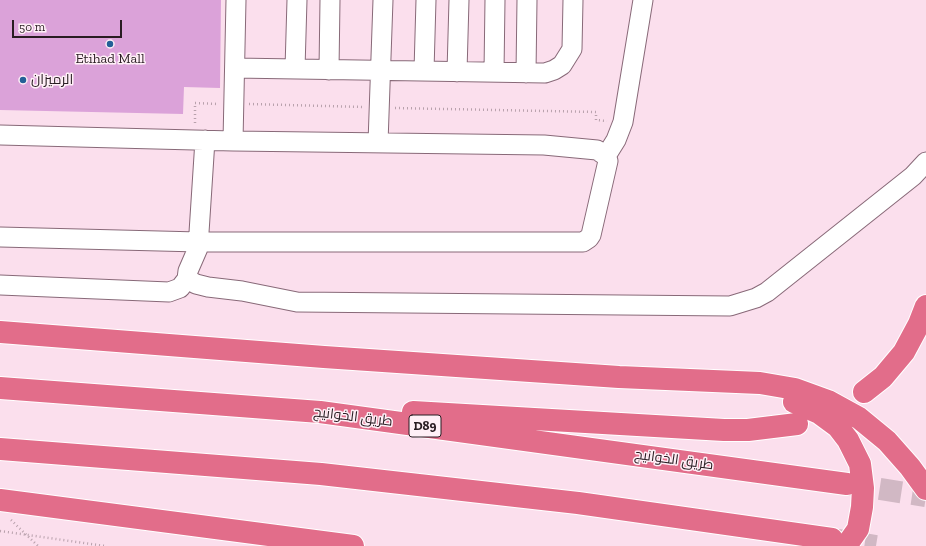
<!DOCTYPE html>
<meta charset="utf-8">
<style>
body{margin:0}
#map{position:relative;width:926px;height:546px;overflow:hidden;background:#fbdfed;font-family:"Zilla Slab",serif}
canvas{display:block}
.scale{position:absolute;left:12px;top:20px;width:110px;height:18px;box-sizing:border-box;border:2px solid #291c22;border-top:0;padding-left:5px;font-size:12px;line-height:14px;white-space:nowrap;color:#291c22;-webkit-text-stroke:3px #fff0f7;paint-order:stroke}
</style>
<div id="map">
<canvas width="926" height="546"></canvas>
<div class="scale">50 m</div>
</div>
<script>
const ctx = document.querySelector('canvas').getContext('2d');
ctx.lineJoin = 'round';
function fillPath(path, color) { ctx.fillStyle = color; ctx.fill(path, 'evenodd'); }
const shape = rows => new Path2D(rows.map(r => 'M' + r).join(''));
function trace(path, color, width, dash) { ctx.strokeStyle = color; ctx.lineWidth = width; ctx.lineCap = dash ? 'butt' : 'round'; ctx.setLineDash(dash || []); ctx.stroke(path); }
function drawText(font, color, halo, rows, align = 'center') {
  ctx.font = font + ' "Zilla Slab",Cairo,serif'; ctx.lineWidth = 3; ctx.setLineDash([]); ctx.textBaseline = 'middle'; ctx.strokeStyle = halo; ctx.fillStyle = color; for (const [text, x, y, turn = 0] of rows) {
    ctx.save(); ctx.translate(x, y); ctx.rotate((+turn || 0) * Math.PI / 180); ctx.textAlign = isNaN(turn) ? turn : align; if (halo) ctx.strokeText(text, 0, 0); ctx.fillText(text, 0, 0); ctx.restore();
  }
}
fillPath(shape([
 [0,0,221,0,220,88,184,87,183,114,0,110]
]), '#dba2d9');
trace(shape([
 [847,484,926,496],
 [832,539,876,546]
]), '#d1b8c4', 22, [22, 11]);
const minor = shape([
 [235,68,545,73,554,70,562,65,572,49,573,0],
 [295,69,297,0],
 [329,70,330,0],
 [424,71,426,0],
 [457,72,459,0],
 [494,72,495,0],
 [526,73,527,0],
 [0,135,233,141,544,145,597,150,606,156,608,161,591,235,589,238,583,242,199,242,0,237],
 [233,141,236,0],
 [378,143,383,0],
 [606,156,616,140,623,122,643,0],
 [187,279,196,284,208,287,242,291,297,302,730,306,756,298,767,292,913,176,926,162],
 [0,285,169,292,180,288,187,279,188,271,198,248,205,140]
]);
const highway = shape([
 [0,332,324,357,619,377,760,383,795,389,828,401,859,418,887,441,910,467,926,489],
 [0,388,320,412,847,484],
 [864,392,883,377,904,352,919,324,926,306],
 [794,402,819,413,838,427,848,440,860,464,863,488,862,507,858,529,846,546],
 [413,412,724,430,748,430,797,424],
 [0,449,321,474,578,503,832,539],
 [0,500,353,546]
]);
trace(minor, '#886978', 21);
trace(highway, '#fff', 24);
trace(shape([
 [249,104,364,107],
 [395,108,596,112,596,120,607,121],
 [195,123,195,103,218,104],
 [11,520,38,546],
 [0,531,105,546]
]), '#b8a1ac', 2.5, [1, 3]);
trace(minor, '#fff', 19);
trace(highway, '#e26d8a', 22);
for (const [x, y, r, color] of [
 [110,44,4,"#246097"],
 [23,80,4,"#246097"]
]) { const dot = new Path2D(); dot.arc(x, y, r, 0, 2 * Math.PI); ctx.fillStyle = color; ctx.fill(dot); trace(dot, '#fff0f7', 1.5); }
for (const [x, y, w] of [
 [425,426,32]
]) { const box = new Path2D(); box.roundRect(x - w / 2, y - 11, w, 22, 3); ctx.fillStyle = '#fff0f7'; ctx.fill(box); trace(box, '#291c22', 1); }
drawText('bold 13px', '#291c22', null, [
 ["D89",425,426]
]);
drawText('14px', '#291c22', '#fff0f7', [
 ["Etihad Mall",110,59],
 ["الرميزان",31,80,"left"]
]);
drawText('14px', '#291c22', '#fff0f7', [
 ["طريق الخوانيج",353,417,7],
 ["طريق الخوانيج",674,460,8]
]);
</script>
